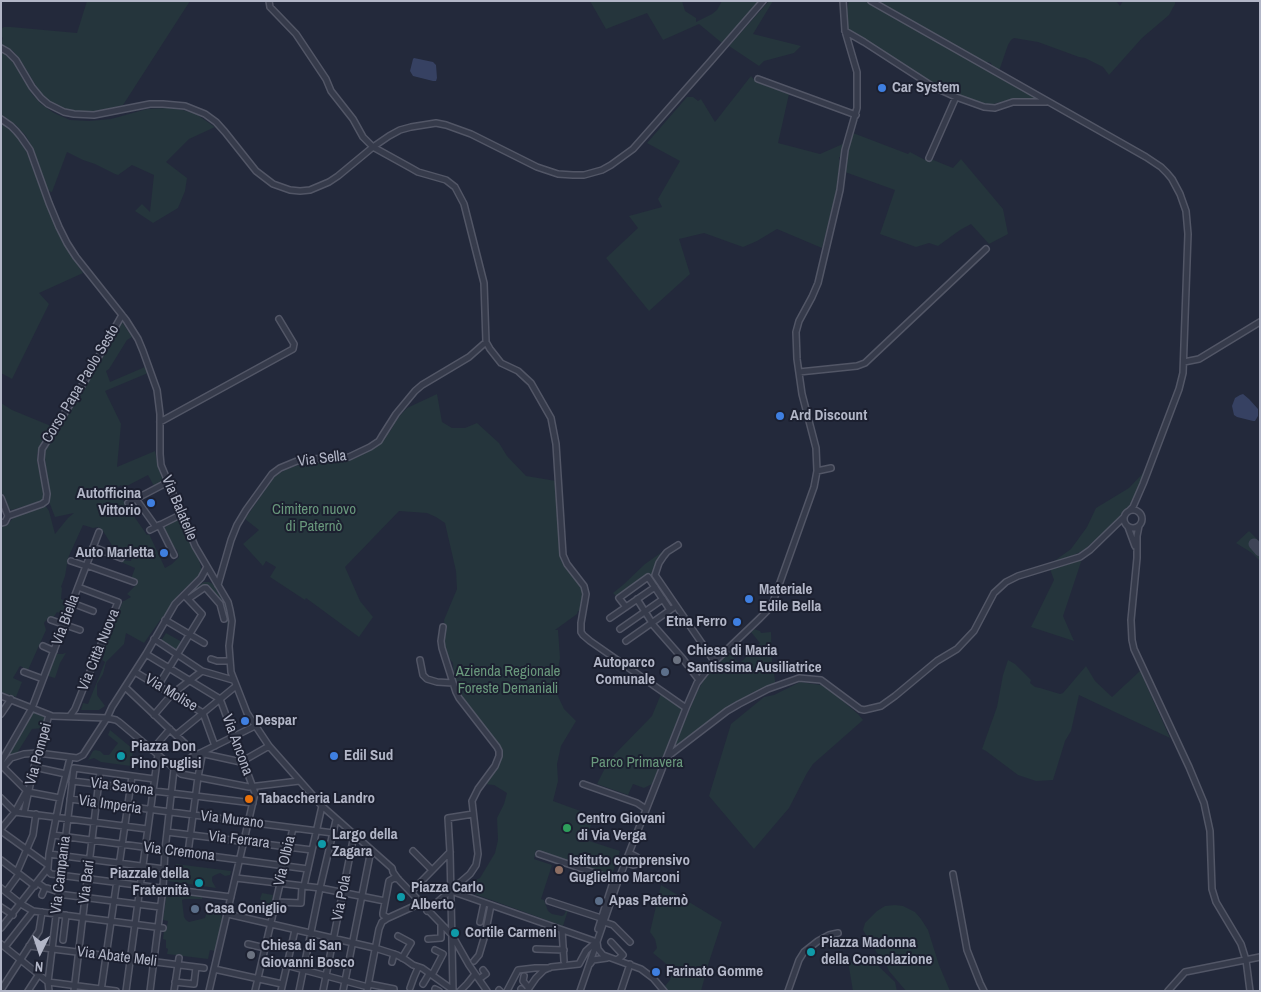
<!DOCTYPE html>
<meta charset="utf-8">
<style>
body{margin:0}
#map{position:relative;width:1261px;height:992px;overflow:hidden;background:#23293b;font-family:"Archivo Narrow",sans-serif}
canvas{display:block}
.frame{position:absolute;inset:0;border:2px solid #b2b6c7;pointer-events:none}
.north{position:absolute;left:15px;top:927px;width:50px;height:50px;-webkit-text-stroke:4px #1c2030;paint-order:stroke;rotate:184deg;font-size:14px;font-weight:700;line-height:20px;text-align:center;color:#b2b6c7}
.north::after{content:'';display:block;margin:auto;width:18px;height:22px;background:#b2b6c7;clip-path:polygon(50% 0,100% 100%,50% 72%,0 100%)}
</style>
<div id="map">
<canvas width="1261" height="992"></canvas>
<div class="frame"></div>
<div class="north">N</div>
</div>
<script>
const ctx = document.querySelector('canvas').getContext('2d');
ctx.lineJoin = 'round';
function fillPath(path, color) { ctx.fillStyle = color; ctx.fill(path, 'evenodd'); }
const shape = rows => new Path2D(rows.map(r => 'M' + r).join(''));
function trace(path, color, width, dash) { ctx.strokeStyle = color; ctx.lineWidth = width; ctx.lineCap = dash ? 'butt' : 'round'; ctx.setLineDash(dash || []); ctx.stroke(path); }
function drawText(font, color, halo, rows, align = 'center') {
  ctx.font = font + ' "Archivo Narrow",sans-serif'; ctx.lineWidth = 4; ctx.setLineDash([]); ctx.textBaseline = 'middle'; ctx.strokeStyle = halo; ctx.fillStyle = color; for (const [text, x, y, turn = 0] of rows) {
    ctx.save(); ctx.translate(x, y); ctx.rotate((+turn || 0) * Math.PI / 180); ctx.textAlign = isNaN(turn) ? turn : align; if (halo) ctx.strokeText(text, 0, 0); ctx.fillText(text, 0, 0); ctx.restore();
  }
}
fillPath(shape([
 [87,1,190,1,123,105,100,111,75,112,63,109,43,97,21,61,13,51,1,44,3,38,1,36,1,29,4,27,11,27,77,33],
 [590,1,682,1,685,11,696,18,696,22,712,14,717,10,722,1,759,1,722,43,699,24,663,40,647,13,606,29],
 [769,1,773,1,753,34,801,46,794,53,764,61,759,66,729,46],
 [849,1,866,1,1038,99,1013,99,993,104,982,104,961,97,936,86,848,30,847,9],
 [877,1,1116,1,1120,6,1123,1,1175,1,1175,4,1169,15,1142,38,1109,75,1103,67,1085,58,1079,57,1038,42,1014,38,1011,40,1008,45,999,71,993,68,991,63,988,62,984,63],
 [1,52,11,59,32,94,41,104,54,113,70,120,89,121,111,119,147,109,168,108,183,110,196,114,215,127,189,139,166,162,187,178,185,191,178,208,153,223,135,211,142,204,150,212,154,175,132,165,118,175,115,174,95,164,83,160,67,152,52,192,48,191,33,149,26,136,16,125,1,116],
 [751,76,756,82,789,94,778,143,820,154,845,143,842,151,842,158,839,157,839,160,840,160,837,188,822,248,777,229,757,241,743,247,704,233,679,239,690,274,649,311,606,258,638,228,629,216,662,207,658,199,680,161,647,143,687,97,693,97,698,101,701,99,715,122],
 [1,123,13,131,20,140,27,153,50,215,67,249,83,273,39,293,49,304,12,379,1,373],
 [853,133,908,154,910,152,925,160,926,157,953,168,961,159,1003,209,1008,234,989,244,971,224,960,230,938,246,929,243,916,247,880,234,895,190,845,172,846,156],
 [122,322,132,337,127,340,109,369,106,371,110,382,145,367,148,373,105,391,121,424,117,467,155,451,158,466,163,480,163,482,154,486,148,475,123,488,121,485,115,489,147,535,149,534,165,568,172,564,179,557,177,550,170,543,164,531,164,528,179,517,198,556,202,572,199,576,180,593,163,620,161,619,144,643,126,633,124,644,106,662,103,674,97,684,97,695,105,706,99,710,81,710,83,703,88,704,105,662,102,660,105,652,103,651,123,601,124,601,131,597,127,594,135,586,137,582,131,579,135,568,121,562,120,560,131,561,132,557,130,556,122,557,118,555,103,531,98,527,93,528,83,525,68,558,65,576,61,587,62,588,61,599,70,603,65,615,57,612,53,618,48,618,44,623,46,630,28,670,20,666,13,678,22,682,16,697,1,692,1,526,8,524,14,517,45,505,49,511,55,534,68,518,74,513,55,517,48,499,50,495,44,452,89,380],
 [437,394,442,422,452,428,465,428,477,423,499,443,507,456,526,476,556,481,561,560,583,590,584,594,581,611,578,611,577,614,555,630,558,630,560,658,556,680,557,694,564,709,576,721,561,746,557,764,558,781,553,801,594,816,586,840,620,851,612,875,536,850,534,859,552,865,541,899,544,900,548,911,552,914,562,916,564,915,567,909,568,910,563,926,458,888,480,878,495,853,498,840,497,818,504,804,507,793,494,785,484,784,496,769,501,758,501,749,480,723,462,697,454,678,453,663,445,653,443,643,445,629,444,620,457,589,456,571,445,523,436,517,427,513,399,511,345,567,360,601,373,617,359,637,306,598,305,600,270,577,276,567,266,561,263,566,243,544,259,530,245,519,275,476,287,469,299,465,307,463,341,461,356,458,377,447,391,430,397,419,407,408],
 [1,403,12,410,51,426,40,446,37,454,37,461,44,495,43,498,41,501,12,510,7,508,1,491],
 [1145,471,1132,506,1126,509,1113,524,1084,550,1070,557,1053,562,1071,549,1087,527,1096,508,1129,488],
 [1249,531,1260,542,1260,561,1252,553,1236,543],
 [665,550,657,563,653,575,617,597,613,593,623,585,645,564],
 [1081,559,1081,562,1063,616,1074,641,1031,627,1054,580,1050,569,1069,564],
 [204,582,209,582,213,584,225,605,228,616,228,631,227,620,224,608,208,586,204,585,191,593,190,592],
 [754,629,760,631,761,633,771,632,772,661,775,680,775,684,735,702,678,744,675,744,698,690,709,672,727,653,728,652,739,663,741,662,760,643,751,632],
 [166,633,182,642,177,651,161,641],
 [66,653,60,663,55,678,48,676,56,654,62,654],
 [1008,660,1015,664,1031,680,1030,683,1035,687,1040,688,1060,694,1063,693,1086,666,1095,681,1112,697,1140,671,1170,738,1079,695,1071,731,1065,741,1053,780,1036,781,1018,775,986,751,982,749,997,707,1003,675],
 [800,682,821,685,831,691,858,714,863,720,813,764,807,773,789,808,754,849,709,796,731,724,764,697,774,695],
 [661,694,682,708,652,784,644,788,633,784,628,795,597,784,605,768,614,755,652,716],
 [33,713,35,713,45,717,46,719,43,728,32,729,17,753,10,756,3,764],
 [110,730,133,749,131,766,101,762,94,758,88,760,93,751,95,750,100,751,104,755,109,755,118,743,108,735],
 [176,864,231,871,230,875,225,876,220,873,215,875,212,877,212,881,216,888,168,881,170,871,175,871],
 [661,885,722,922,708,965,701,991,668,991,665,986,670,980,672,972,670,967,653,953,657,948,655,939,650,932],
 [167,891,202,896,202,899,185,899,182,900,184,917,186,920,189,922,205,918,209,905,221,915,223,920,215,951,210,950,208,959,167,954,168,949,166,948,166,940,163,939,164,930,167,926,168,921,163,920],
 [262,893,273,895,270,910,266,909,264,907,263,908,259,907,261,900,260,899],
 [895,905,903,906,915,912,921,919,928,930,939,965,950,991,906,991,889,971,885,962,877,953,863,930,865,923,877,911,885,906],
 [870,958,895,982,897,991,853,991,848,961]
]), '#25353c');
fillPath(shape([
 [414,58,433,62,436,65,437,78,436,81,433,81,413,76,410,71,413,59],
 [1243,394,1249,399,1258,409,1258,416,1255,421,1253,421,1237,417,1234,415,1232,406,1235,398,1240,395]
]), '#364162');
trace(shape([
 [1254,544,1260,551]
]), '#3e4456', 11);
const minor = shape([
 [269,1,270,7,296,34,326,79,331,91,353,119,363,137,373,147,411,168,418,172,446,180,455,187,464,204,484,283,486,342,490,349,501,363,518,371,531,383,551,418,556,444,563,555,567,564,584,586,586,594,581,623,581,632,583,635,590,641,686,708],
 [871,1,1146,157,1161,167,1167,173,1172,179,1180,194,1186,211,1188,234,1183,373,1179,389,1143,484,1133,507,1130,510],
 [845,31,864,42,932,86,956,97,984,107,995,108,1013,102,1046,102],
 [1,48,8,52,16,60,32,87,41,98,48,104,64,112,74,114,94,115,150,104,163,104,185,106,205,114,216,122,225,132,256,171,273,184,290,190,300,191,310,190,329,182,338,176,373,147,389,136,400,130,411,127,436,123,446,125,471,134,537,167,558,174,573,175,584,175,602,170,611,165,633,149,710,62,763,1],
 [758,79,856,115],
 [1,119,11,126,16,131,21,137,30,150,49,203,59,227,67,243,76,257,126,320,138,339,143,351,157,390,160,414,160,454,161,465,195,546,228,602,230,610,232,621,229,646,231,672,247,713,269,746,322,806,392,868,393,872,398,879,452,935,469,965,487,991],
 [929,158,956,97],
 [1184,362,1199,359,1260,322],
 [799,372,857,366,865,363,986,249],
 [160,422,293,349,294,344,279,319],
 [817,471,831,468],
 [1,498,8,516],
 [136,499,156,527],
 [128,503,168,482],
 '1124 519a9 9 0 1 1 18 0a9 9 0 1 1-18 0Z',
 [8,516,42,504,46,501,47,494,41,460,42,449,86,379,122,315],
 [1,523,5,522,8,516],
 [159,525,174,555],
 [1139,526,1137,536,1137,558,1131,620,1132,640,1134,649,1189,767,1204,803,1210,831,1212,889,1216,902,1241,944,1246,960,1250,991],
 [1128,527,1135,546],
 [150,530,182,514],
 [678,545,667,552,663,557,659,563,655,575,714,661],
 [93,547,121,558],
 [71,561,86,566],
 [86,565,134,582],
 [218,585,231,540,237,525,246,510,272,474,280,468,297,461,313,459,349,457,370,447,379,441,382,436,396,414,415,391,422,385,469,357,486,342],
 [188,599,204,588,206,588,220,604,224,619],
 [637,599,654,626,683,659,699,680],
 [72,603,93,611],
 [626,607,619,598,648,577,670,610],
 [610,618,655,587],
 [51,620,80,630],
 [165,620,204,643],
 [620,629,663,599],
 [154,639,202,671],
 [626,641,673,608],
 [43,646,54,651],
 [146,654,220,699,255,793,209,991],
 [211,659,217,661,229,661],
 [420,660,423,675,427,679,437,682,453,683],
 [24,672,43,679],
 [135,672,203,713,215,746],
 [158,686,202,614,184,595],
 [125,687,197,755],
 [1,696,52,716,107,718,116,720,119,722,181,774,249,787,299,781],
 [1,714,11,699],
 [154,715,172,694,202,671,233,680],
 [70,716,75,709,118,602,78,587],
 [176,735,236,686],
 [152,750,170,729],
 [667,757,727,711,739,704,768,689,799,678,821,680,860,709,864,710,881,706,895,696,937,661,957,649,974,631,994,593,1006,582,1018,576,1080,557,1090,550,1124,517],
 [1,762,32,708,99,532],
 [2,766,28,792,60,798],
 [3,767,11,758,24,754,38,753,77,758,83,755,107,718,112,707,146,654,175,604,201,578,207,567],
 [34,767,66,774],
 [72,781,253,803],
 [583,784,637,803,646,809],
 [1,798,15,812],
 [70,799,333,833],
 [15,812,147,829],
 [24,813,34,767,49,715],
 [1,829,15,812,27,790],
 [1,831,48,865],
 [167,832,312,850],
 [53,835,308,869],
 [413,851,432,870],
 [188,853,198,777,202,756,200,753,241,762,269,746],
 [49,854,164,869],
 [539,854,618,881],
 [1,860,35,886],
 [625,862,633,865,637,864,638,863,637,857,629,853],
 [47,870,51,874,231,897],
 [17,872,33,835,36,814],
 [953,874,967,950,980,983,984,991],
 [236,878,320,888,385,901],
 [398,879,394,878,389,881,383,913,383,915,388,918,421,903],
 [38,883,45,888,42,895],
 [304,886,322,806],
 [1,888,21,904,33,911,163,928],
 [47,888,59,892],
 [451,891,597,942],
 [6,892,19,874],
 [411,892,450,852],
 [58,894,160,907],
 [549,901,601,918],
 [276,902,301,903,302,886],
 [1,907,13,915],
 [427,911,470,874,476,865,478,854,472,801,478,789,495,766,499,756,499,751,497,747,459,698,456,692,442,648,441,641,443,627],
 [228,914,375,948,397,955,406,960,413,965,422,968,453,990],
 [480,922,484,903],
 [604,922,613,925,630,942],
 [1,928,48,868,49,854,60,798,70,758],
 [598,929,614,879],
 [562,930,564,961],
 [398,936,411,943,402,958],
 [428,939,441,938,441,925],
 [63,940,66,915],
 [597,942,598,949,603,955,641,969,653,978,664,991],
 [611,942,623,955,617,960],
 [1,944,48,982],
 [248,944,265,948],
 [29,946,204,968],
 [5,947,33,911],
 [536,949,564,950],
 [263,959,368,987],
 [474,961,479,955,485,935,491,905],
 [392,962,394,954],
 [590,964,593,960,607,958],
 [214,969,282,984],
 [432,975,443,954,435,950],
 [524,976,523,981,529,988],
 [479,979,486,974,483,970],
 [48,982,116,991],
 [175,982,194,984,196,967],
 [369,984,394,989,394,991],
 [423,984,429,974],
 [410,988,414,977,418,968],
 [435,989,439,991],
 [521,989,523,991],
 [1,990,39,931,42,912],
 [453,990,450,852,448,818,473,814],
 [499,990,500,991],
 [28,991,39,974],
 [49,991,48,982,74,768,154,779],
 [74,991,100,772],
 [101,991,132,776],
 [126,991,158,754],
 [150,991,163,888,165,850,174,769,176,765,255,726],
 [174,991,179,958],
 [255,991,293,828],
 [281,991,295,930],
 [299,991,320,888,336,820],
 [323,991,354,835],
 [343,991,371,850],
 [367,991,379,929,382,922,388,918],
 [460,991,467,984,475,974],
 [507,991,518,970,535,968,549,968],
 [527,991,536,978,544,970,551,967,579,964,586,951,596,942],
 [580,991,618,881,686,708,697,683,712,664,759,619,769,609,773,602,814,487,817,471,816,448,802,394,797,359,796,332,799,321,812,297,818,283,840,190,845,150,857,108,857,72,845,31,843,1],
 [621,991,630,964],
 [788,991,799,960,804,952,818,941,829,935,838,933],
 [1168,991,1185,972,1260,957]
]);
trace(minor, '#525666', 8);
trace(minor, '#363b4b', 5);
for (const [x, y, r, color] of [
 [882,88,5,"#3f7fe0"],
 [780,416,5,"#3f7fe0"],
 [151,503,5,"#3f7fe0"],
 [164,553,5,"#3f7fe0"],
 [749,599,5,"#3f7fe0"],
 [737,622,5,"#3f7fe0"],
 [677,660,5,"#6b7280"],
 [665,672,5,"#5c6f8a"],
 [245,721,5,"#3f7fe0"],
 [121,756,5,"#0f9aa8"],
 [334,756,5,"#3f7fe0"],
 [249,799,5,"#e8710a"],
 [567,828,5,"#2e9e5b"],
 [322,844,5,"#0f9aa8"],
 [559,870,5,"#8d6e63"],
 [199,883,5,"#0f9aa8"],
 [401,897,5,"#0f9aa8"],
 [599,901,5,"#5c6f8a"],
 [195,909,5,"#5c6f8a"],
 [455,933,5,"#0f9aa8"],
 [811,952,5,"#0f9aa8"],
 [251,955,5,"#6b7280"],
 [656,972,5,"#3f7fe0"]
]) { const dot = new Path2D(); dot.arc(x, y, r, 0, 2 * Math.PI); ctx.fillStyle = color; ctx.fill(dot); trace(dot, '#1c2030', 2); }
drawText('bold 15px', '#b2b6c7', '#1c2030', [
 ["Car System",892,88],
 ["Ard Discount",790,416],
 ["Autofficina",141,494,"right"],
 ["Vittorio",141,511,"right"],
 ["Auto Marletta",154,553,"right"],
 ["Materiale",759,590],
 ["Edile Bella",759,607],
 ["Etna Ferro",727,622,"right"],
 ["Chiesa di Maria",687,651],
 ["Santissima Ausiliatrice",687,668],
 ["Autoparco",655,663,"right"],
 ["Comunale",655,680,"right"],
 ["Despar",255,721],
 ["Piazza Don",131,747],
 ["Pino Puglisi",131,764],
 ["Edil Sud",344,756],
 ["Tabaccheria Landro",259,799],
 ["Centro Giovani",577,819],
 ["di Via Verga",577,836],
 ["Largo della",332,835],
 ["Zagara",332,852],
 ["Istituto comprensivo",569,861],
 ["Guglielmo Marconi",569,878],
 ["Piazzale della",189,874,"right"],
 ["Fraternità",189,891,"right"],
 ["Piazza Carlo",411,888],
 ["Alberto",411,905],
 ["Apas Paternò",609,901],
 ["Casa Coniglio",205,909],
 ["Cortile Carmeni",465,933],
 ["Piazza Madonna",821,943],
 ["della Consolazione",821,960],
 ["Chiesa di San",261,946],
 ["Giovanni Bosco",261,963],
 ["Farinato Gomme",666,972]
], 'left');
drawText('15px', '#b2b6c7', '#1c2030', [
 ["Corso Papa Paolo Sesto",81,384,-59],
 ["Via Sella",322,459,-7],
 ["Via Balatelle",179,508,67],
 ["Via Biella",66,620,-70],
 ["Via Città Nuova",99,650,-68],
 ["Via Molise",171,693,31],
 ["Via Ancona",237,745,70],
 ["Via Pompei",39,754,-75],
 ["Via Savona",122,787,7],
 ["Via Imperia",110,805,8],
 ["Via Murano",232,820,7],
 ["Via Ferrara",239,840,7],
 ["Via Cremona",179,852,7],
 ["Via Olbia",285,861,-77],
 ["Via Campania",61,875,-83],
 ["Via Bari",87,882,-83],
 ["Via Pola",342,898,-79],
 ["Via Abate Meli",117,957,7]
]);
drawText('15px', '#69987c', '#1c2030', [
 ["Cimitero nuovo",314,510],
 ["di Paternò",314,527],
 ["Azienda Regionale",508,672],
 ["Foreste Demaniali",508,689],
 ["Parco Primavera",637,763]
]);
</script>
